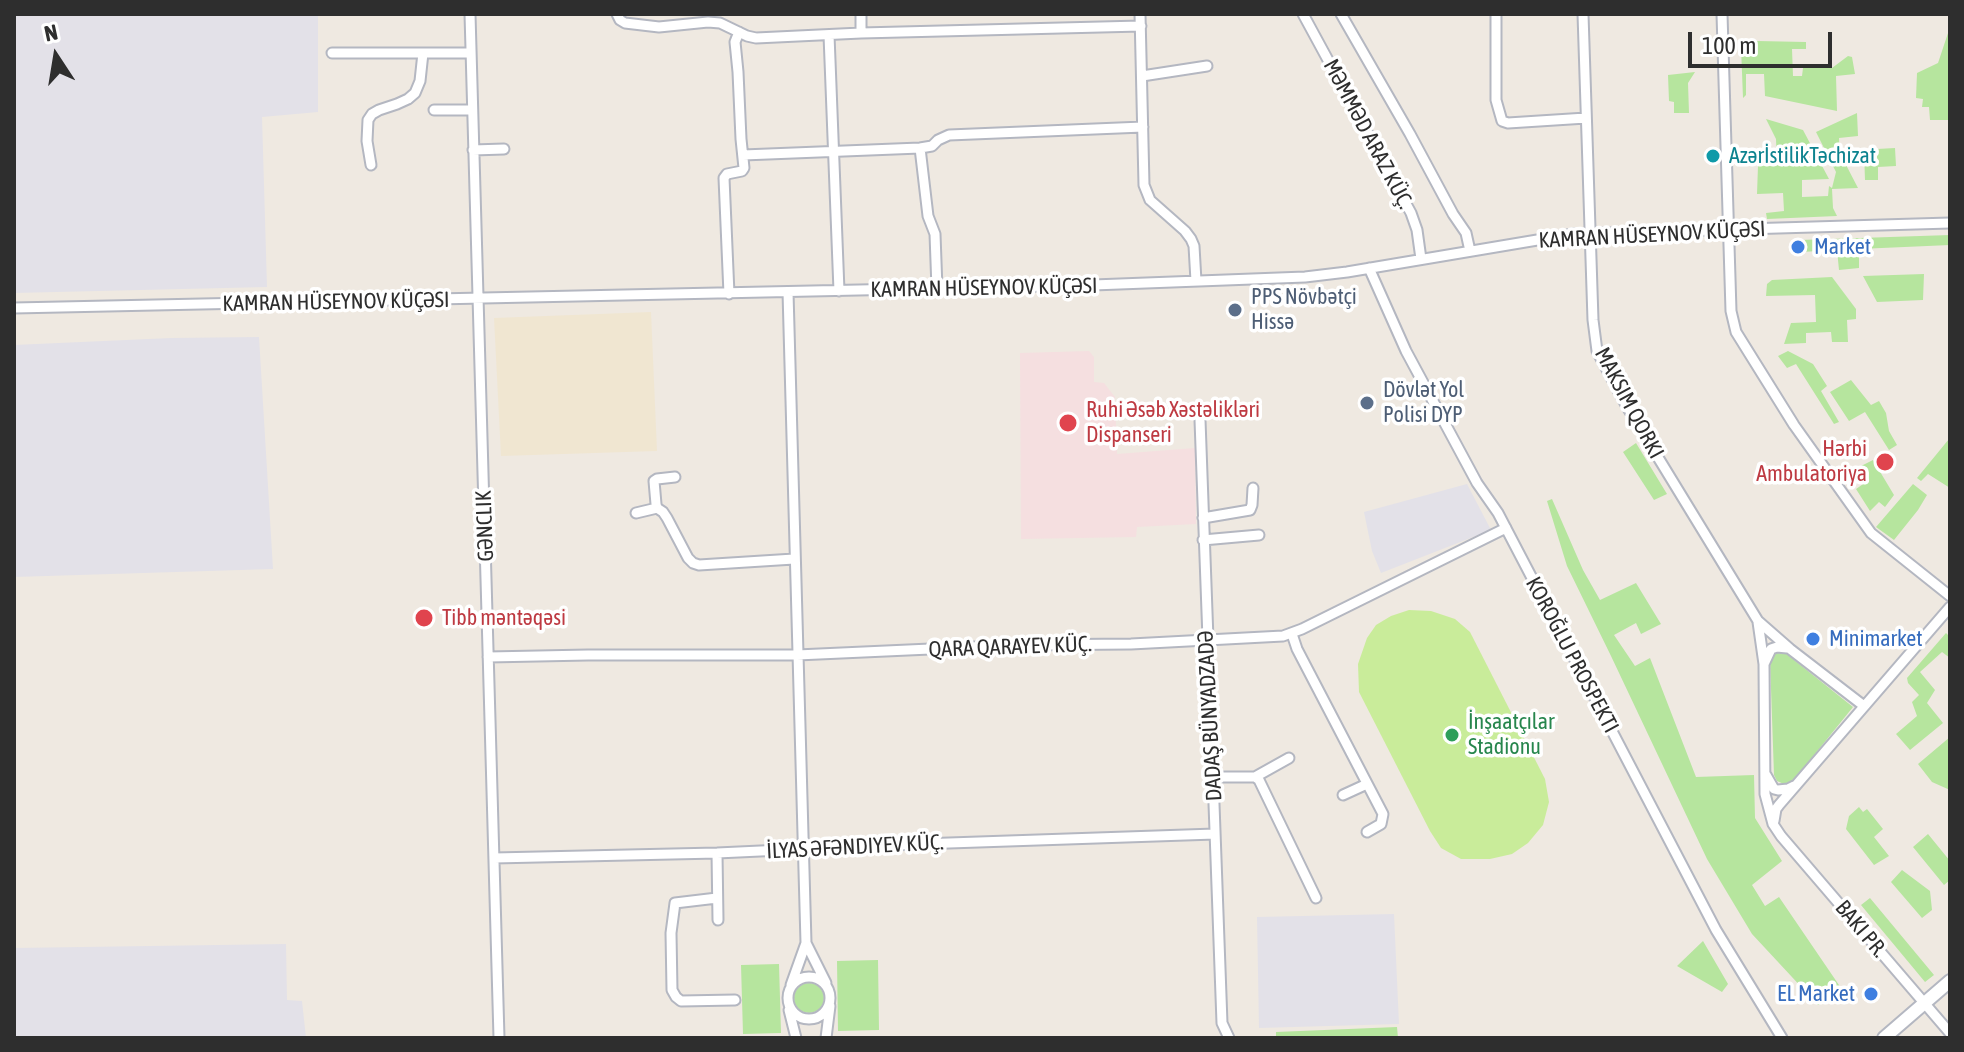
<!DOCTYPE html>
<meta charset="utf-8">
<style>
body{margin:0}
#map{position:relative;width:1964px;height:1052px;overflow:hidden;background:#efe9e1;font-family:"Asap Condensed",sans-serif}
canvas{display:block}
.frame{position:absolute;inset:0;border:16px solid #2e2e2e;pointer-events:none}
.north{position:absolute;left:16px;top:16px;width:80px;height:80px;-webkit-text-stroke:6px #fff;paint-order:stroke;rotate:348deg;font-size:22px;font-weight:700;line-height:32px;text-align:center;color:#2e2e2e}
.north::after{content:'';display:block;margin:auto;width:28px;height:36px;background:#2e2e2e;clip-path:polygon(50% 0,100% 100%,50% 72%,0 100%)}
.scale{position:absolute;left:1688px;top:32px;width:144px;height:36px;box-sizing:border-box;border:4px solid #2e2e2e;border-top:0;padding-left:10px;font-size:24px;line-height:28px;white-space:nowrap;color:#2e2e2e;-webkit-text-stroke:6px #fff;paint-order:stroke}
</style>
<div id="map">
<canvas width="1964" height="1052"></canvas>
<div class="frame"></div>
<div class="north">N</div>
<div class="scale">100 m</div>
</div>
<script>
const ctx = document.querySelector('canvas').getContext('2d');
ctx.lineJoin = 'round';
function fillPath(path, color) { ctx.fillStyle = color; ctx.fill(path, 'evenodd'); }
const shape = rows => new Path2D(rows.map(r => 'M' + r).join(''));
function trace(path, color, width, dash) { ctx.strokeStyle = color; ctx.lineWidth = width; ctx.lineCap = dash ? 'butt' : 'round'; ctx.setLineDash(dash || []); ctx.stroke(path); }
function drawText(font, color, halo, rows, align = 'center') {
  ctx.font = font + ' "Asap Condensed",sans-serif'; ctx.lineWidth = 7; ctx.setLineDash([]); ctx.textBaseline = 'middle'; ctx.strokeStyle = halo; ctx.fillStyle = color; for (const [text, x, y, turn = 0] of rows) {
    ctx.save(); ctx.translate(x, y); ctx.rotate((+turn || 0) * Math.PI / 180); ctx.textAlign = isNaN(turn) ? turn : align; if (halo) ctx.strokeText(text, 0, 0); ctx.fillText(text, 0, 0); ctx.restore();
  }
}
fillPath(shape([
 [14,14,318,14,318,112,262,117,267,287,14,293],
 [259,337,273,569,14,577,14,345,171,338],
 [1467,484,1491,530,1381,573,1372,551,1364,512],
 [1394,914,1399,1024,1259,1028,1257,917],
 [286,944,287,1000,302,1001,306,1038,14,1038,14,948]
]), '#e3e1e8');
fillPath(shape([
 [651,312,657,451,501,456,494,318]
]), '#f0e6d1');
fillPath(shape([
 [1089,351,1094,357,1094,382,1104,383,1115,397,1117,454,1195,448,1196,524,1137,527,1136,537,1021,539,1020,353]
]), '#f5dfe0');
fillPath(shape([
 [1950,27,1950,107,1948,107,1948,120,1930,120,1929,107,1922,107,1923,99,1916,98,1917,73,1938,63],
 [1757,41,1806,42,1806,49,1792,49,1793,76,1802,76,1803,68,1832,68,1848,56,1852,57,1855,74,1836,76,1837,111,1765,96,1764,74,1746,74,1746,95,1743,98,1741,47],
 [1695,72,1688,83,1689,113,1674,113,1674,102,1669,101,1668,75],
 [1857,113,1858,136,1839,138,1840,163,1845,163,1858,188,1832,189,1833,208,1837,216,1767,219,1766,213,1784,211,1783,193,1757,194,1758,166,1777,165,1776,139,1766,119,1803,130,1829,179,1802,180,1802,197,1828,196,1829,186,1832,188,1836,172,1816,132],
 [1895,148,1896,166,1878,167,1878,180,1865,180,1864,151,1877,149],
 [1950,235,1950,245,1859,249,1859,268,1839,270,1837,250,1801,252,1800,240],
 [1924,274,1923,300,1877,302,1863,276],
 [1832,277,1856,309,1856,319,1847,320,1848,342,1832,342,1831,332,1806,333,1806,343,1784,344,1791,323,1816,322,1815,295,1766,296,1767,284,1772,280],
 [1788,351,1813,364,1827,386,1821,391,1839,422,1834,424,1796,364,1787,368,1778,356],
 [1851,380,1871,405,1879,401,1886,413,1889,431,1897,445,1889,450,1865,412,1849,421,1830,392],
 [1949,439,1950,488,1928,474,1921,481,1917,478],
 [1636,443,1667,494,1654,500,1623,452],
 [1873,460,1894,495,1885,507,1879,502,1870,511,1856,489,1869,480,1861,466],
 [1913,484,1927,495,1918,510,1894,540,1876,527],
 [1552,499,1583,570,1600,600,1636,583,1661,624,1641,634,1636,623,1614,635,1635,666,1650,658,1696,777,1754,775,1755,818,1782,861,1752,885,1765,906,1779,897,1841,988,1818,1005,1752,934,1707,859,1611,656,1567,566,1547,501],
 [1946,633,1950,637,1950,658,1942,652,1920,672,1935,690,1927,703,1943,723,1910,750,1896,734,1917,716,1912,702,1919,695,1908,683,1907,678],
 [1778,652,1784,652,1853,707,1794,780,1784,784,1777,781,1774,775,1770,660,1771,656],
 [1950,737,1950,790,1932,782,1918,764],
 [1859,807,1863,812,1867,809,1883,829,1874,837,1889,856,1874,865,1846,829,1849,816],
 [1928,834,1950,861,1950,880,1944,885,1913,847],
 [1902,870,1930,891,1932,910,1922,918,1891,882],
 [1870,898,1934,975,1925,982,1861,905],
 [1703,941,1728,984,1722,992,1677,966],
 [878,960,879,1030,838,1031,837,961],
 [779,964,781,1033,743,1034,741,965],
 '794 998a15 15 0 1 1 30 0a15 15 0 1 1-30 0Z',
 [1397,1027,1398,1038,1276,1038,1276,1032]
]), '#b6e59e');
fillPath(shape([
 [1409,610,1431,611,1455,619,1470,632,1545,779,1549,802,1543,825,1528,843,1512,854,1490,859,1461,859,1441,848,1430,831,1359,692,1358,664,1367,638,1376,625,1391,616]
]), '#c9ec9a');
const street = shape([
 [470,14,499,1038],
 [617,14,620,20,625,23,659,27,708,22,720,23,747,36,756,38,861,33,1141,26],
 [1140,14,1144,185,1150,200,1185,231,1191,239,1194,246,1196,281],
 [1303,14,1411,213,1417,230,1421,259],
 [1341,14,1410,134,1453,214,1466,233,1470,251],
 [1496,14,1496,100,1502,121,1508,123,1586,118],
 [1583,14,1593,320,1597,351,1626,405,1758,621,1790,649,1864,706],
 [1722,14,1731,311,1736,332,1794,425,1871,533,1950,596],
 [861,33,861,14],
 [829,35,839,291],
 [332,53,471,53],
 [1142,76,1207,66],
 [434,110,471,110],
 [920,148,928,216,935,234,937,289],
 [473,150,504,149],
 [743,155,920,148,932,146,938,140,949,135,1143,127],
 [371,165,367,141,368,120,372,114,379,110,397,104,408,99,415,93,420,81,423,53],
 [1369,268,1406,351,1477,483,1498,513,1716,930,1782,1038],
 [788,292,806,943],
 [729,294,724,178,727,174,742,171,744,168,741,139,738,72,735,42,739,32],
 [14,308,1093,285,1305,277,1347,272,1573,234,1950,223],
 [1221,406,1205,410,1201,413,1200,420,1222,1023,1229,1038],
 [675,477,657,479,654,481,656,504,657,508,663,512,667,518,688,558,693,563,699,565,794,559],
 [636,513,657,508],
 [1203,518,1250,510,1252,505,1253,488],
 [1203,540,1259,535],
 [1758,622,1764,664,1765,794,1773,824,1781,836,1950,1033],
 [1292,634,1297,649,1383,814,1381,824,1367,832],
 [488,657,588,655,797,655,1019,645,1131,644,1283,636,1302,629,1506,528],
 [1764,664,1771,649,1777,647,1787,648],
 [1766,775,1774,789,1778,790,1788,789,1794,786],
 [1213,777,1255,777,1259,780,1316,898],
 [1255,777,1289,758],
 [1343,795,1367,784],
 [1774,821,1776,809,1779,805,1950,607],
 [717,853,718,920],
 [494,858,717,853,890,845,1215,834],
 [717,898,675,903,671,933,672,990,676,997,681,1001,735,1000],
 '788 998a21 21 0 1 1 42 0a21 21 0 1 1-42 0Z',
 [791,985,806,943,826,983],
 [789,1010,796,1038],
 [826,1038,830,1006]
]);
const secondary = shape([
 [1884,1038,1950,981]
]);
trace(street, '#b4b7c1', 13);
trace(secondary, '#b4b7c1', 16);
trace(street, '#fff', 9);
trace(secondary, '#fff', 12);
for (const [x, y, r, color] of [
 [1713,156,8,"#0f9aa8"],
 [1798,247,8,"#3f7fe0"],
 [1235,310,8,"#5c6f8a"],
 [1367,403,8,"#5c6f8a"],
 [1068,423,10,"#e0444e"],
 [1885,462,10,"#e0444e"],
 [424,618,10,"#e0444e"],
 [1813,639,8,"#3f7fe0"],
 [1452,735,8,"#2e9e5b"],
 [1871,994,8,"#3f7fe0"]
]) { const dot = new Path2D(); dot.arc(x, y, r, 0, 2 * Math.PI); ctx.fillStyle = color; ctx.fill(dot); trace(dot, '#fff', 3); }
drawText('22px', '#2e2e2e', '#fff', [
 ["MƏMMƏD ARAZ KÜÇ.",1368,134,62],
 ["KAMRAN HÜSEYNOV KÜÇƏSI",1652,235,-3],
 ["KAMRAN HÜSEYNOV KÜÇƏSI",984,288,-1],
 ["KAMRAN HÜSEYNOV KÜÇƏSI",336,302,-1],
 ["MAKSIM QORKI",1629,403,62],
 ["GƏNCLIK",485,526,-92],
 ["QARA QARAYEV KÜÇ.",1010,647,-2],
 ["KOROĞLU PROSPEKTI",1572,655,62],
 ["DADAŞ BÜNYADZADƏ",1210,716,-93],
 ["İLYAS ƏFƏNDIYEV KÜÇ.",855,847,-3],
 ["BAKI PR.",1861,929,50]
]);
drawText('22px', '#0d838f', '#fff', [
 ["AzərİstilikTəchizat",1729,156]
], 'left');
drawText('22px', '#366cbe', '#fff', [
 ["Market",1814,247],
 ["Minimarket",1829,639],
 ["EL Market",1855,994,"right"]
], 'left');
drawText('22px', '#4e5e75', '#fff', [
 ["PPS Növbətçi",1251,297],
 ["Hissə",1251,322],
 ["Dövlət Yol",1383,390],
 ["Polisi DYP",1383,415]
], 'left');
drawText('22px', '#be3a42', '#fff', [
 ["Ruhi Əsəb Xəstəlikləri",1086,410],
 ["Dispanseri",1086,435],
 ["Hərbi",1867,449,"right"],
 ["Ambulatoriya",1867,474,"right"],
 ["Tibb məntəqəsi",442,618]
], 'left');
drawText('22px', '#27864d', '#fff', [
 ["İnşaatçılar",1468,722],
 ["Stadionu",1468,747]
], 'left');
</script>
